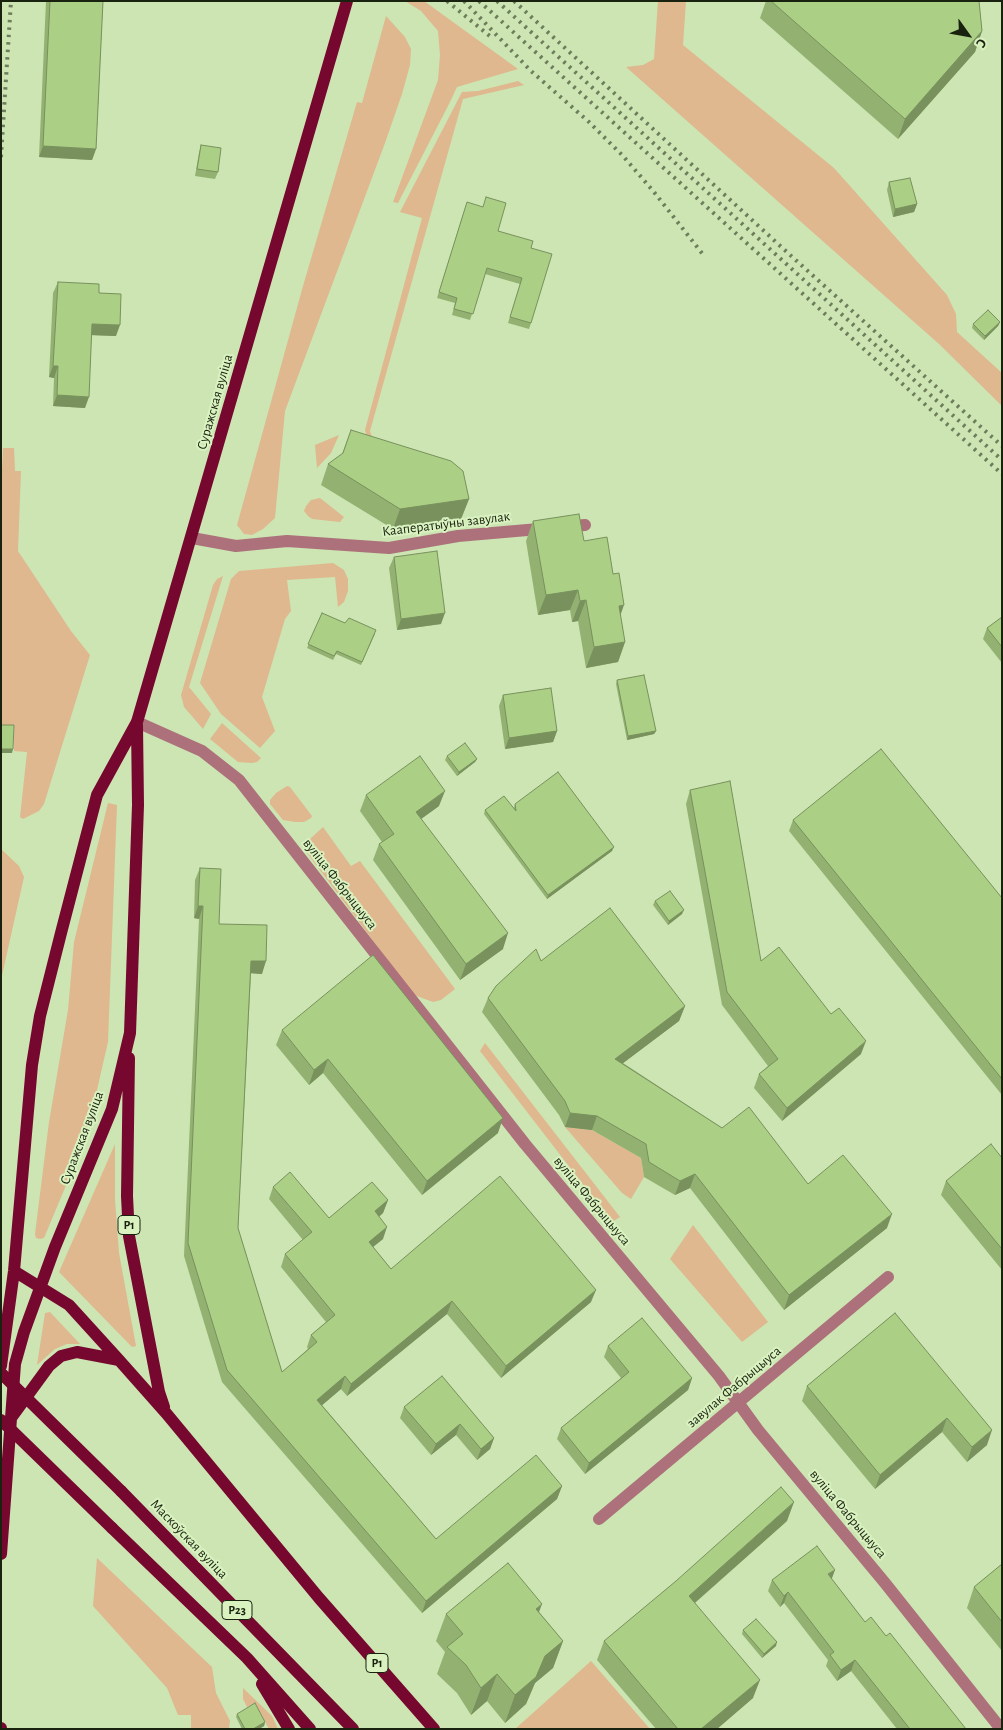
<!DOCTYPE html>
<meta charset="utf-8">
<style>
body{margin:0}
#map{position:relative;width:1003px;height:1730px;overflow:hidden;background:#cce5b3;font-family:"Alegreya Sans",sans-serif}
canvas{display:block}
.frame{position:absolute;inset:0;border:2px solid #19210f;pointer-events:none}
.north{position:absolute;left:943px;top:10px;width:50px;height:50px;-webkit-text-stroke:4px #d9f2c0;paint-order:stroke;rotate:122deg;font-size:14px;font-weight:700;line-height:20px;text-align:center;color:#19210f}
.north::after{content:'';display:block;margin:auto;width:18px;height:22px;background:#19210f;clip-path:polygon(50% 0,100% 100%,50% 72%,0 100%)}
</style>
<div id="map">
<canvas width="1003" height="1730"></canvas>
<div class="frame"></div>
<div class="north">С</div>
</div>
<script>
const ctx = document.querySelector('canvas').getContext('2d');
ctx.lineJoin = 'round';
function fillPath(path, color) { ctx.fillStyle = color; ctx.fill(path, 'evenodd'); }
const shape = rows => new Path2D(rows.map(r => 'M' + r).join(''));
function trace(path, color, width, dash) { ctx.strokeStyle = color; ctx.lineWidth = width; ctx.lineCap = dash ? 'butt' : 'round'; ctx.setLineDash(dash || []); ctx.stroke(path); }
function drawText(font, color, halo, rows, align = 'center') {
  ctx.font = font + ' "Alegreya Sans",sans-serif'; ctx.lineWidth = 4; ctx.setLineDash([]); ctx.textBaseline = 'middle'; ctx.strokeStyle = halo; ctx.fillStyle = color; for (const [text, x, y, turn = 0] of rows) {
    ctx.save(); ctx.translate(x, y); ctx.rotate((+turn || 0) * Math.PI / 180); ctx.textAlign = isNaN(turn) ? turn : align; if (halo) ctx.strokeText(text, 0, 0); ctx.fillText(text, 0, 0); ctx.restore();
  }
}
fillPath(shape([
 [405,1,424,1,518,69,457,87,449,104,398,203,393,202,438,80,440,55,438,31,421,11],
 [658,1,686,1,683,45,834,168,947,295,956,314,957,332,1002,373,1002,406,939,344,626,67,643,65,654,59],
 [386,16,405,37,411,49,410,65,402,94,385,143,285,411,275,518,263,529,252,535,244,534,237,525,303,286,357,102,362,103],
 [518,81,524,85,463,99,370,431,378,456,371,452,365,430,422,218,400,212,462,92,478,91],
 [339,435,331,453,317,468,315,445],
 [3,448,14,448,15,471,21,471,18,551,71,631,90,655,44,804,39,811,23,819,20,817,27,752,14,751,14,728,1,726,1,490],
 [320,498,344,517,340,522,312,519,308,516,304,511,306,506,311,500],
 [333,563,344,570,348,579,348,591,344,602,338,607,335,577,287,580,291,611,285,619,262,697,275,731,260,748,221,714,200,683,231,579,239,571],
 [223,576,189,687,211,714,203,729,184,707,181,695,213,585,217,579],
 [222,723,261,758,257,762,252,763,238,762,210,739],
 [287,786,290,787,312,816,311,818,304,822,295,822,283,820,270,804,270,800,276,793],
 [108,803,117,805,108,1042,91,1116,77,1159,44,1238,40,1239,36,1238,35,1234,49,1122,68,1010,74,942],
 [323,827,351,866,360,861,455,989,441,1000,433,1002,414,995,307,853,307,847,310,839],
 [1,849,19,866,24,877,1,980],
 [485,1043,620,1217,612,1222,480,1051],
 [565,1127,592,1130,641,1158,644,1177,631,1199,622,1193],
 [115,1144,115,1200,119,1253,136,1346,132,1347,59,1272],
 [693,1225,768,1322,742,1342,670,1259],
 [50,1312,80,1344,67,1344,55,1349,37,1365,45,1313],
 [97,1558,212,1667,216,1693,230,1721,229,1729,191,1729,191,1715,178,1715,167,1688,93,1606],
 [591,1661,650,1729,515,1729],
 [243,1688,272,1716,278,1729,269,1729,255,1703,247,1707,243,1699]
]), '#dfb88f');
trace(shape([
 [192,538,236,546,287,541,389,548,458,536,585,525],
 [137,722,202,751,239,780,525,1144,719,1376,758,1430,885,1583,1001,1729],
 [599,1519,888,1277]
]), '#ac717a', 12);
trace(shape([
 [129,1058,127,1196,129,1236,159,1392,164,1407],
 [14,1271,69,1305,119,1360,166,1413,319,1598,434,1729],
 [1,1366,14,1271,32,1065,40,1016,61,933,97,795,137,722,347,1],
 [11,1418,49,1366,61,1356,77,1352,119,1360],
 [121,1491,353,1729],
 [112,1528,247,1658,310,1729],
 [1,1554,15,1364,24,1332,55,1247,112,1109,130,1033,138,805,137,725],
 [262,1684,289,1729],
 [1,1728,1,1729]
]), '#76072e', 12);
trace(shape([
 [447,1,491,37],
 [464,1,531,71,589,122,623,156,654,192,705,257],
 [479,1,1002,474],
 [497,1,1002,460],
 [514,1,789,254,1002,446],
 [1,157,11,1]
]), '#6d7d5c', 4, [2.5, 5]);
trace(shape([
 [1,1373,121,1491],
 [1,1420,112,1528]
]), '#76072e', 12);
fillPath(shape([
 [46,1,103,1,96,149,92,160,39,157],
 [766,1,979,1,982,31,975,52,898,139,760,18],
 [201,145,218,172,215,179,195,176,199,153],
 [889,182,917,204,914,212,893,217,887,190],
 [465,208,498,231,531,248,531,323,529,329,508,323,520,284,485,274,470,320,452,315,455,303,437,298],
 [58,282,116,336,92,335,85,408,53,406,54,378,49,377,53,293],
 [1000,322,998,326,984,340,972,328,973,324],
 [351,430,469,499,461,519,393,529,321,485,328,464,342,454],
 [533,521,584,541,620,615,625,642,618,662,586,668,578,621,572,622,570,610,538,615,526,541],
 [394,557,441,624,397,630,389,568],
 [322,613,345,623,375,634,361,665,336,654,333,660,307,648],
 [1002,617,1002,663,983,639,987,628],
 [617,680,656,731,654,734,627,740,616,684],
 [503,695,557,731,553,742,505,749,499,706],
 [447,756,477,759,475,762,457,776,445,760],
 [690,790,761,961,861,1054,782,1121,754,1088,759,1074,768,1066,722,1005,686,804],
 [366,795,439,806,421,819,503,949,460,980,373,860,379,844,382,842,360,811],
 [515,804,612,851,547,899,484,814,485,810,514,808],
 [793,820,1002,898,1002,1095,789,831],
 [200,868,219,924,262,974,251,973,238,1228,282,1372,308,1349,307,1347,311,1335,326,1322,281,1267,285,1254,303,1240,269,1199,273,1187,329,1218,388,1200,383,1213,379,1217,383,1239,373,1247,391,1269,591,1302,501,1378,447,1314,347,1396,341,1389,322,1405,436,1539,562,1486,557,1499,422,1613,222,1382,184,1256,199,919,194,918,195,880],
 [655,901,682,914,668,925,653,905],
 [541,961,685,1006,679,1021,623,1063,808,1184,887,1228,784,1310,690,1188,675,1195,644,1177,641,1158,592,1130,565,1127,559,1115,482,1012,488,998],
 [282,1030,498,1133,422,1195,323,1073,309,1085,276,1045],
 [1002,1158,1002,1270,941,1195,946,1181],
 [895,1313,987,1445,967,1462,942,1432,875,1489,802,1401,807,1386],
 [608,1346,692,1378,688,1390,585,1474,557,1439,561,1428,621,1378,604,1357],
 [442,1376,494,1438,490,1449,477,1460,456,1435,431,1455,400,1418,404,1407],
 [787,1521,695,1603,753,1698,717,1729,656,1729,597,1660,604,1641],
 [1002,1564,1002,1651,967,1608,974,1587],
 [832,1579,865,1622,886,1636,966,1729,897,1729,851,1671,837,1681,826,1666,828,1660,784,1603,780,1607,768,1591,772,1580],
 [539,1612,563,1641,553,1668,535,1683,526,1704,505,1723,487,1701,471,1715,457,1693,437,1674,445,1652,436,1641,446,1614],
 [743,1630,776,1646,762,1658,742,1634],
 [237,1714,265,1722,264,1726,259,1729,242,1729,236,1717]
]), '#93b272');
fillPath(shape([
 [982,31,975,52,898,139,905,119],
 [43,146,96,149,92,160,39,157],
 [917,204,914,212,893,217,895,209],
 [1000,322,998,326,984,340,985,336],
 [92,324,120,325,116,336,88,335],
 [53,366,58,366,54,378,49,377],
 [57,395,89,397,85,408,53,406],
 [469,499,461,519,393,529,400,509],
 [578,590,570,610,538,615,546,595],
 [586,600,578,621,572,622,580,601],
 [624,605,617,625,619,606],
 [445,613,441,624,397,630,401,619],
 [625,642,618,662,586,668,594,647],
 [557,731,553,742,505,749,509,738],
 [656,731,654,734,627,740,628,736],
 [1,749,13,749,12,753,1,753],
 [477,759,475,762,457,776,459,772],
 [445,791,439,806,410,827,416,812],
 [614,847,612,851,547,899,548,895],
 [198,906,203,906,199,919,194,918],
 [684,910,682,914,668,925,669,921],
 [508,933,503,949,460,980,466,964],
 [251,961,266,961,262,974,247,973],
 [685,1006,679,1021,610,1073,615,1059],
 [866,1041,861,1054,782,1121,787,1108],
 [328,1059,323,1073,309,1085,314,1070],
 [570,1113,597,1116,592,1130,565,1127],
 [503,1118,498,1133,422,1195,427,1181],
 [695,1174,690,1188,675,1195,680,1181],
 [388,1200,383,1213,370,1224,375,1211],
 [892,1214,887,1228,784,1310,789,1295],
 [387,1227,383,1239,364,1254,369,1242],
 [596,1290,591,1302,501,1378,506,1366],
 [452,1301,447,1314,347,1396,351,1384],
 [345,1376,341,1389,313,1413,317,1400],
 [692,1378,688,1390,585,1474,589,1463],
 [947,1418,942,1432,875,1489,880,1475],
 [460,1424,456,1435,431,1455,436,1444],
 [992,1430,987,1445,967,1462,972,1447],
 [494,1438,490,1449,477,1460,481,1449],
 [562,1486,557,1499,422,1613,426,1601],
 [794,1502,787,1521,682,1614,689,1596],
 [835,1570,831,1581,828,1574],
 [788,1592,784,1603,780,1607,784,1596],
 [542,1604,532,1631,536,1609],
 [563,1641,553,1668,535,1683,526,1704,505,1723,515,1695,545,1656],
 [777,1642,776,1646,762,1658,764,1654],
 [855,1660,851,1671,837,1681,841,1670],
 [497,1674,487,1701,471,1715,481,1688],
 [760,1680,753,1698,717,1729,701,1729],
 [265,1722,264,1726,259,1729,253,1729]
]), '#78915d');
const building = shape([
 [50,1,103,1,96,149,43,146,50,1],
 [771,1,979,1,982,31,905,119,771,1],
 [201,145,221,148,218,172,197,169,201,145],
 [910,178,917,204,895,209,889,182,910,178],
 [486,197,506,203,498,231,533,241,531,248,552,254,531,323,510,317,522,278,487,268,473,314,454,309,457,298,439,292,467,202,483,207,486,197],
 [58,282,99,284,99,293,121,294,120,325,92,324,89,397,57,395,58,366,53,366,58,282],
 [988,310,1000,322,985,336,973,324,988,310],
 [351,430,451,461,463,471,469,499,400,509,328,464,343,453,351,430],
 [579,514,584,541,607,537,613,574,619,573,624,605,619,606,625,642,594,647,586,600,580,601,578,590,546,595,533,521,579,514],
 [437,551,445,613,401,619,394,557,437,551],
 [322,613,345,623,349,618,376,630,362,662,337,651,334,656,308,644,322,613],
 [1002,617,1002,647,987,628,1002,617],
 [644,675,656,731,628,736,617,680,644,675],
 [551,688,557,731,509,738,503,695,551,688],
 [1,725,14,725,13,749,1,749,1,725],
 [465,743,477,759,459,772,447,756,465,743],
 [881,749,1002,898,1002,1079,793,820,881,749],
 [420,756,445,791,416,812,508,933,466,964,379,844,394,834,366,795,420,756],
 [558,772,614,847,548,895,485,810,504,796,516,811,515,804,558,772],
 [730,781,761,961,779,947,831,1014,839,1008,866,1041,787,1108,759,1074,778,1059,727,992,690,790,730,781],
 [200,868,221,869,219,924,267,925,266,961,251,961,238,1228,282,1372,317,1342,311,1335,335,1315,285,1254,312,1232,273,1187,290,1172,329,1218,372,1182,388,1200,375,1211,387,1227,369,1242,391,1269,500,1176,596,1290,506,1366,452,1301,351,1384,345,1376,317,1400,436,1539,536,1455,562,1486,426,1601,227,1370,188,1243,203,906,198,906,200,868],
 [670,891,684,910,669,921,655,901,670,891],
 [610,908,685,1006,615,1059,722,1128,749,1107,808,1184,843,1155,892,1214,789,1295,695,1174,680,1181,649,1162,646,1144,597,1116,570,1113,565,1101,488,998,496,986,536,949,541,961,610,908],
 [373,955,503,1118,427,1181,328,1059,314,1070,282,1030,373,955],
 [991,1144,1002,1158,1002,1249,946,1181,991,1144],
 [895,1313,992,1430,972,1447,947,1418,880,1475,807,1386,895,1313],
 [642,1318,692,1378,589,1463,561,1428,629,1372,608,1346,642,1318],
 [442,1376,494,1438,481,1449,460,1424,436,1444,404,1407,442,1376],
 [781,1487,794,1502,689,1596,760,1680,701,1729,678,1729,604,1641,676,1581,781,1487],
 [817,1546,835,1570,828,1574,865,1622,871,1617,886,1636,890,1633,966,1729,910,1729,855,1660,841,1670,830,1655,834,1652,788,1592,784,1596,772,1580,817,1546],
 [508,1563,542,1604,536,1609,563,1641,545,1656,536,1677,515,1695,497,1674,481,1688,466,1665,447,1647,463,1634,446,1614,508,1563],
 [1002,1564,1002,1622,974,1587,1002,1564],
 [756,1619,777,1642,764,1654,743,1630,756,1619],
 [255,1703,265,1722,253,1729,245,1729,237,1714,255,1703]
]);
fillPath(building, '#abcf85');
trace(building, '#78915d', 1);
for (const [x, y, w] of [
 [129,1225,22],
 [237,1610,30],
 [377,1663,22]
]) { const box = new Path2D(); box.roundRect(x - w / 2, y - 9.5, w, 19, 4); ctx.fillStyle = '#d9f2c0'; ctx.fill(box); trace(box, '#19210f', 1); }
drawText('bold 12px', '#19210f', null, [
 ["Р1",129,1225],
 ["Р23",237,1610],
 ["Р1",377,1663]
]);
drawText('14px', '#19210f', '#d9f2c0', [
 ["Суражская вуліца",215,402,-74],
 ["Кааператыўны завулак",446,524,-7],
 ["вуліца Фабрыцыуса",340,884,52],
 ["Суражская вуліца",82,1138,-69],
 ["вуліца Фабрыцыуса",592,1201,50],
 ["завулак Фабрыцыуса",734,1387,-40],
 ["вуліца Фабрыцыуса",848,1514,50],
 ["Маскоўская вуліца",189,1539,46]
]);
</script>
